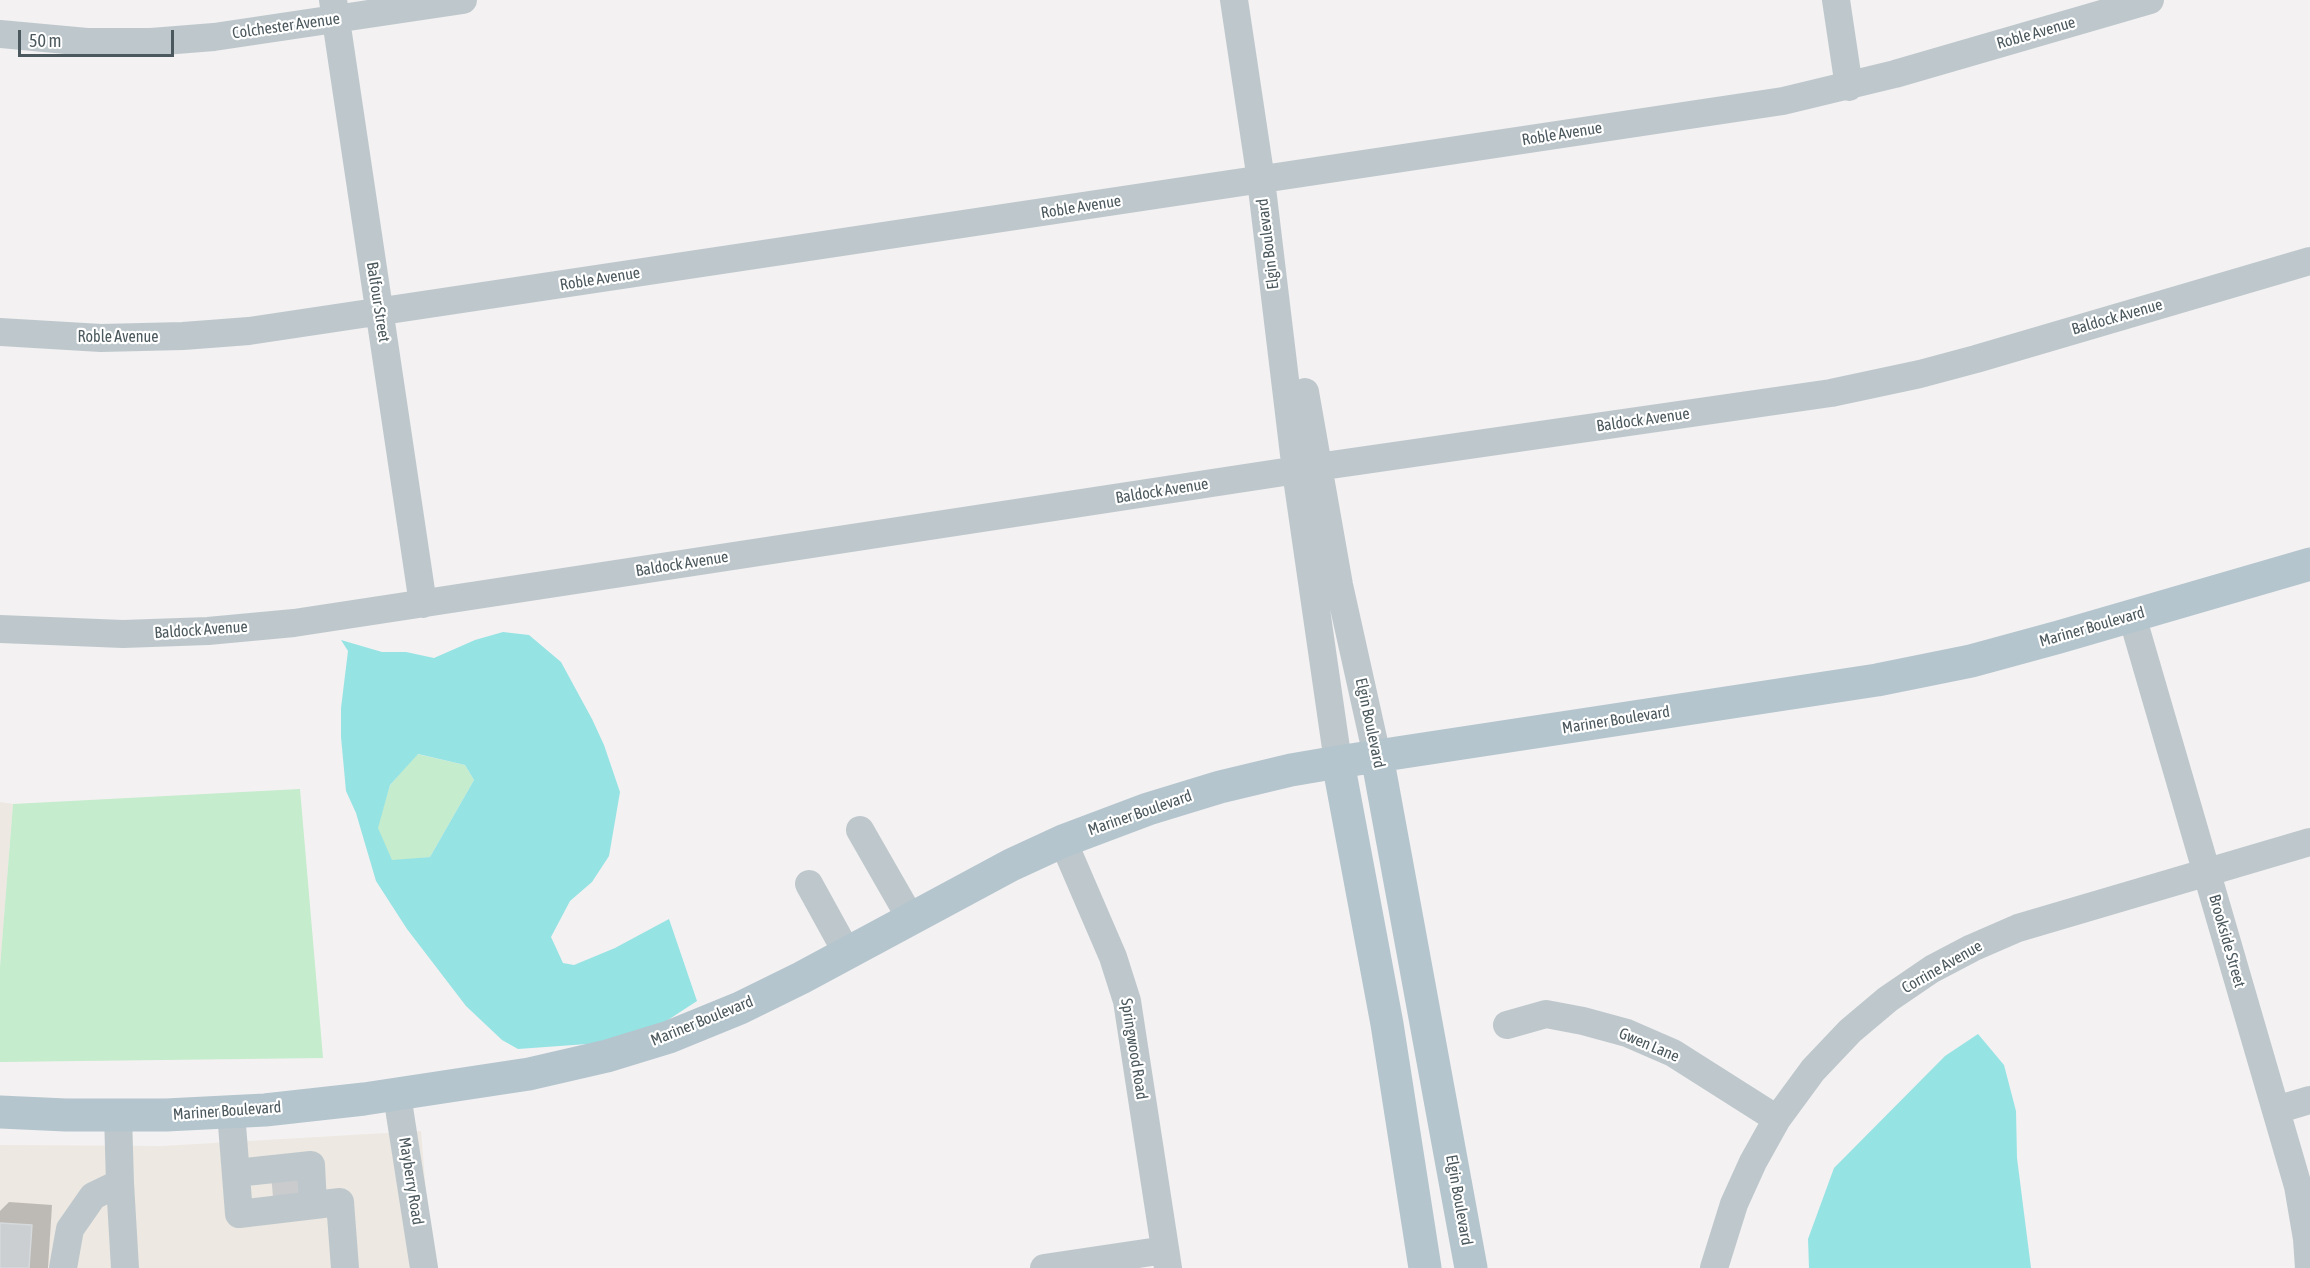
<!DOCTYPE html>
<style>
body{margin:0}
#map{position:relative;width:2310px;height:1268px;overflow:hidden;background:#f3f1f2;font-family:"Asap Condensed",sans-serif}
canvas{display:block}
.scale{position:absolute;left:18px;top:30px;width:156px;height:27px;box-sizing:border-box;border:3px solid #4b585d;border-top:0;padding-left:8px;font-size:18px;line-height:21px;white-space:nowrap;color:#4b585d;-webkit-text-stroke:4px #fff;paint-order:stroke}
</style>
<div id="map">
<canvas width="2310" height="1268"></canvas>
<div class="scale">50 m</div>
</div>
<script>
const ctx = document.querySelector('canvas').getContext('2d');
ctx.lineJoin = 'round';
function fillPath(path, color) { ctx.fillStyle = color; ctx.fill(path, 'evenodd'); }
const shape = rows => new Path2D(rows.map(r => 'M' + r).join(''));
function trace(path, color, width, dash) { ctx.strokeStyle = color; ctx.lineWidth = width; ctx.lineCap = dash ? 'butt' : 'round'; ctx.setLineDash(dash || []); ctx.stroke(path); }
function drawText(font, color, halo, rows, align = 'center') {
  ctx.font = font + ' "Asap Condensed",sans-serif'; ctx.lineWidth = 4.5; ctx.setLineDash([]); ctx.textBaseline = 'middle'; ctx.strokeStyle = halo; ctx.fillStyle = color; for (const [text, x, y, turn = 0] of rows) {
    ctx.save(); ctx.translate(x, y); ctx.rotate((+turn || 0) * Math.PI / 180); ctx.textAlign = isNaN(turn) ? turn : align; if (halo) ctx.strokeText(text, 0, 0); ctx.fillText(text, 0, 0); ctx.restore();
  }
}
fillPath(shape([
 [0,802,13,804,0,967],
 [421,1131,432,1268,0,1268,0,1145,162,1146]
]), '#ede8e1');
fillPath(shape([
 [417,754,465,765,474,780,430,857,392,861,377,828,390,785],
 [300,789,323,1058,0,1062,0,967,13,804]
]), '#c5eccc');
fillPath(shape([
 [503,632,529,635,561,662,592,719,604,745,620,792,609,856,592,882,570,901,551,937,563,963,574,965,615,948,669,919,697,1001,651,1031,615,1042,518,1049,502,1040,466,1006,407,929,376,881,356,813,346,791,341,737,341,708,348,651,341,640,382,652,406,652,434,658,475,640],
 [418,754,465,765,474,780,430,857,392,860,378,828,390,785],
 [1978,1034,2004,1065,2016,1111,2017,1158,2031,1268,1809,1268,1808,1239,1834,1168,1945,1056]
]), '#96e3e4');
fillPath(shape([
 [9,1202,52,1205,48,1268,0,1268,0,1211]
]), '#0003');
const building = shape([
 [0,1223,32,1225,29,1268,0,1268,0,1223]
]);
fillPath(building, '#cbcfd2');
trace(building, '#d6d9dc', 1.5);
trace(shape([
 [285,1174,287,1196]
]), '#c9cbcd', 28, [28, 14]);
trace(shape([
 [333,0,423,604],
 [1234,0,1261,180,1296,471,1338,762],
 [1836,0,1849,87],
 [0,34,87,42,151,42,214,37,463,0],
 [0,332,101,338,183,336,249,331,1783,101,1895,74,2150,0],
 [1305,392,1339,585,1377,756],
 [2132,616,2298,1186,2307,1239,2309,1268],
 [0,629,123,634,208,631,294,623,1317,467,1831,393,1920,374,1976,359,2310,261],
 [860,830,911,919],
 [1063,841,1113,957,1127,1001,1168,1268],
 [809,884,847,953],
 [1507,1025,1546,1014,1583,1021,1627,1033,1673,1053,1777,1119],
 [397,1095,424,1268],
 [2276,1110,2310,1100],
 [231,1112,239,1214,340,1202,345,1268],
 [236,1173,311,1165,313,1205],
 [120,1183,125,1268],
 [63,1268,70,1229,93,1196,120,1183,118,1115],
 [1044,1268,1165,1250],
 [1714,1268,1734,1204,1753,1162,1777,1119,1813,1070,1850,1031,1888,999,1932,969,1972,948,2018,928,2310,842]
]), '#bec8cc', 28);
trace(shape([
 [1377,756,1471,1268],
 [1338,762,1387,1024,1425,1268],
 [0,1112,66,1115,166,1115,265,1110,364,1099,529,1074,607,1056,669,1037,740,1008,801,978,1011,865,1063,841,1148,809,1220,787,1291,770,1338,762,1877,680,1971,661,2059,637,2310,564]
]), '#b4c5cd', 33);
drawText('16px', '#4b585d', '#fff', [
 ["Colchester Avenue",286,26,-8],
 ["Roble Avenue",2036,33,-16],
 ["Roble Avenue",1562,134,-9],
 ["Roble Avenue",1081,207,-9],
 ["Elgin Boulevard",1268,244,-97],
 ["Roble Avenue",600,279,-9],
 ["Balfour Street",378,302,81],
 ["Baldock Avenue",2117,317,-16],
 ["Roble Avenue",118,337],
 ["Baldock Avenue",1643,420,-8],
 ["Baldock Avenue",1162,491,-9],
 ["Baldock Avenue",682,564,-9],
 ["Mariner Boulevard",2092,627,-16],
 ["Baldock Avenue",201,630,-4],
 ["Mariner Boulevard",1616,720,-9],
 ["Elgin Boulevard",1370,723,78],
 ["Mariner Boulevard",1140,813,-19],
 ["Brookside Street",2227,941,74],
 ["Corrine Avenue",1942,967,-30],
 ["Mariner Boulevard",702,1021,-22],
 ["Gwen Lane",1649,1045,23],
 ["Springwood Road",1134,1049,81],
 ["Mariner Boulevard",227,1111,-4],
 ["Mayberry Road",411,1181,81],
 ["Elgin Boulevard",1459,1200,80]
]);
</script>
